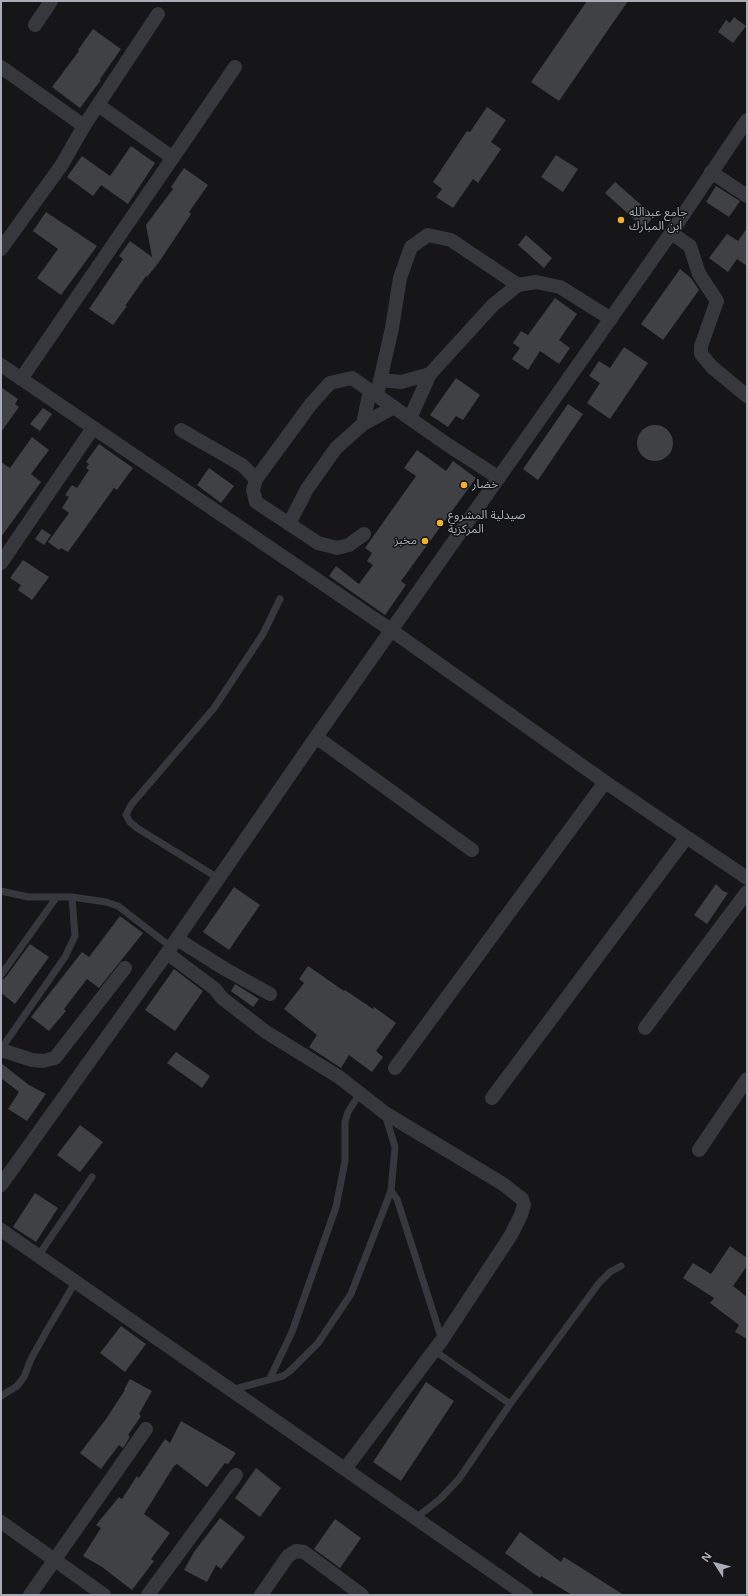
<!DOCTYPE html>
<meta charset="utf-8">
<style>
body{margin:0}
#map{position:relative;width:748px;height:1596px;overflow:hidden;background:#161618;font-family:"Open Sans",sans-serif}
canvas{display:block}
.frame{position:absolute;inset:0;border:2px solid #a8adb8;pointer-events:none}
.north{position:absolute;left:696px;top:1544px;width:40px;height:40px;-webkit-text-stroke:3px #111113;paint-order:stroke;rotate:306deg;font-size:11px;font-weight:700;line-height:16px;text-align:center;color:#a8adb8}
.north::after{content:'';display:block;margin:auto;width:14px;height:18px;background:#a8adb8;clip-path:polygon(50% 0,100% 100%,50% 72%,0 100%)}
</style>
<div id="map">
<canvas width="748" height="1596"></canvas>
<div class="frame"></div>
<div class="north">N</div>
</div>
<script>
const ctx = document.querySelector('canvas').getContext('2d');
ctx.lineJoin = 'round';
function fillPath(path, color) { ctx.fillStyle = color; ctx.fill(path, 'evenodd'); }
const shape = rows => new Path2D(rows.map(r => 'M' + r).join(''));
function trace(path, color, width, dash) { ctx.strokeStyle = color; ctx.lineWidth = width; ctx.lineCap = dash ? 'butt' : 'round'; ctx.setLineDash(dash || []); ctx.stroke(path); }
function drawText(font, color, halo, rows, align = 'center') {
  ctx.font = font + ' "Open Sans","Noto Sans Arabic",sans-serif'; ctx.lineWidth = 3; ctx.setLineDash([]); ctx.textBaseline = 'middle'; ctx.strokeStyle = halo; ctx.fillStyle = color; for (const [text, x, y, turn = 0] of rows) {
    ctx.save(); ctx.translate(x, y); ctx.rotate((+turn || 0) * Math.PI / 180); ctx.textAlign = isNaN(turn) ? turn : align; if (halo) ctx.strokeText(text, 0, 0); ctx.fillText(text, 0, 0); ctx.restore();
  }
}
fillPath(shape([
 [587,1,628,1,559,101,531,82],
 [734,17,746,26,733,43,718,32,726,20,730,23],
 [93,29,121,49,100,79,101,80,80,108,52,87,79,51,78,50],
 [487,107,506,120,491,142,501,149,478,183,473,179,453,208,436,197,442,189,433,182,467,131,470,132],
 [131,146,155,163,128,204,101,185,93,196,67,177,82,156,110,176],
 [556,155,578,169,563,192,541,177],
 [184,168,208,185,189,212,191,214,159,262,147,277,146,276,125,306,127,306,113,325,89,309,123,259,119,256,130,241,152,257,146,225,173,189,171,187],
 [615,182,654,216,644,228,605,193],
 [716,186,740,201,729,217,706,202],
 [46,212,97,246,61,295,37,278,58,249,33,231],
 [747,228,747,266,737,259,728,272,709,258,727,234,738,241],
 [526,235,552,258,544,268,518,245],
 [680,269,691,278,699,290,663,340,641,324],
 [555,298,577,314,559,340,570,348,559,364,540,351,528,370,512,359,520,348,513,343,521,331,528,335],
 [624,347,648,363,610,419,587,403,600,383,589,376,599,361,610,368],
 [456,378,480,395,463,420,456,416,448,427,430,415],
 [1,387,18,399,15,404,19,407,1,432],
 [568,404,583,414,538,480,523,469],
 [43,408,52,414,40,431,30,424],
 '637 443a18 18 0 1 1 36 0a18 18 0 1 1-36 0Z',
 [32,437,49,450,31,474,41,482,1,537,1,462,10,468],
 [99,444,133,468,117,490,114,488,68,552,61,548,59,550,48,542,69,513,62,508,69,497,65,495,72,485,77,488,89,470,86,468,89,464,86,462],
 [417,450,446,471,453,461,476,478,401,581,406,585,385,615,329,576,336,566,359,584,373,565,367,561,372,553,365,548,416,476,404,468],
 [209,468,234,486,221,503,197,485],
 [42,529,51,535,44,545,35,539],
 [23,560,49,577,32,600,18,590,21,585,10,578],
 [716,884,723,891,728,893,707,924,694,915],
 [234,887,260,905,229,950,203,932],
 [120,916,143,933,99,988,87,979,64,1009,66,1011,49,1031,31,1017,82,952,89,957],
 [30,944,49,957,15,1004,1,993,1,980,5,978],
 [308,966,344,991,345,990,373,1009,374,1007,396,1023,376,1051,383,1057,372,1072,349,1055,341,1068,309,1047,317,1035,284,1009,304,983,299,979],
 [174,969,203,991,175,1031,145,1010],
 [235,984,259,999,253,1007,231,991],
 [176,1052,210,1076,202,1088,167,1063],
 [1,1063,29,1085,46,1094,27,1121,8,1109,19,1092,1,1078],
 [80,1125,103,1142,80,1172,57,1155],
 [35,1193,58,1208,36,1242,13,1227],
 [730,1246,747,1258,747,1266,733,1286,747,1297,747,1339,735,1332,739,1325,710,1303,714,1298,683,1278,693,1263,711,1274],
 [121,1326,146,1344,125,1372,100,1353],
 [130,1379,152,1391,139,1414,141,1416,128,1435,130,1437,123,1448,119,1445,101,1469,80,1453,106,1419,125,1390,124,1390],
 [426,1382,454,1401,401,1481,373,1462],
 [181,1421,236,1453,228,1464,225,1463,207,1487,177,1464,174,1466,144,1514,170,1533,151,1559,154,1561,132,1590,102,1567,83,1556,101,1528,96,1525,119,1497,122,1499,137,1476,139,1478,165,1439,170,1443],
 [256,1468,281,1488,260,1517,235,1498],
 [220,1518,245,1537,221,1569,216,1565,207,1582,184,1570,194,1552],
 [335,1519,361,1538,340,1568,314,1549],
 [520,1532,561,1562,564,1557,624,1595,572,1595,541,1576,540,1578,505,1553]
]), '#404145');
trace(shape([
 [218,878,137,828,130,822,126,815,131,805,214,708,263,634,280,599],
 [1,891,28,897,72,897,106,902,118,906,171,947],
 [1,975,56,898],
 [1,1049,65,957,75,936,72,897],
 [391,1191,397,1199,442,1340],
 [38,1256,92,1177],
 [435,1351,510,1404],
 [270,1378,292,1332,336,1207,345,1161,345,1122,348,1112,360,1093],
 [231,1390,283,1376,290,1371,318,1343,351,1294,391,1191,395,1147,385,1114],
 [1,1396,17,1386,24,1377,31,1359,46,1332,76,1281],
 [416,1518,440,1499,459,1479,510,1404,599,1283,610,1272,621,1266]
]), '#37383d', 7);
trace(shape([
 [35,25,51,1],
 [1,67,84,126,61,166,1,249],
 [98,105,173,158],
 [84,126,158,14],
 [711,172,747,196],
 [671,233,690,246,699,274,717,301,701,346,701,354,712,367,747,396],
 [1,365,391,630,605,782,747,878],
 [21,379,235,67],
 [380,380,401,382,430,374,493,305,518,285,536,282,560,287,611,319],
 [378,390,392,328,400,278,411,247,428,235,451,240,518,285],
 [410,418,430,374],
 [363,424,370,390],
 [181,430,242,465,256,479,253,490,256,502,318,543,337,548,349,545,364,534],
 [256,479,311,404,330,383,352,378,448,445,499,478],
 [289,524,307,489,336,448,363,424,394,407],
 [1,563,93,428],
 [316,737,472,850],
 [177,939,225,969,270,994],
 [167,953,215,989,222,998,266,1032,339,1077,385,1113,503,1184,522,1199,524,1205,521,1215,511,1235,442,1340,345,1469],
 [645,1028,747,892],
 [1,1050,32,1060,43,1061,55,1058,125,968],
 [395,1068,605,782],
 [492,1098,686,838],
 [699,1150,747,1079],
 [1,1185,167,953,316,737,671,233,747,120],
 [1,1230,526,1595],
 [1,1522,104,1595],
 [30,1595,146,1429],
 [148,1595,236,1475],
 [261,1595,288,1556,296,1551,304,1552,362,1595]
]), '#37383d', 14);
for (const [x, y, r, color] of [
 [621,220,4,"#f2b134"],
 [464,485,4,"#f2b134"],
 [440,523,4,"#f2b134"],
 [425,541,4,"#f2b134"]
]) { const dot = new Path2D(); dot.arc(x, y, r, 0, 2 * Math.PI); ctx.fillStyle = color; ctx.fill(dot); trace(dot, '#111113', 1.5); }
drawText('12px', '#a8adb8', '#111113', [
 ["جامع عبدالله",629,213],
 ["ابن المبارك",629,227],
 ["خضار",472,485],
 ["صيدلية المشروع",448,516],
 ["المركزية",448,530],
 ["مخبز",417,541,"right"]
], 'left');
</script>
